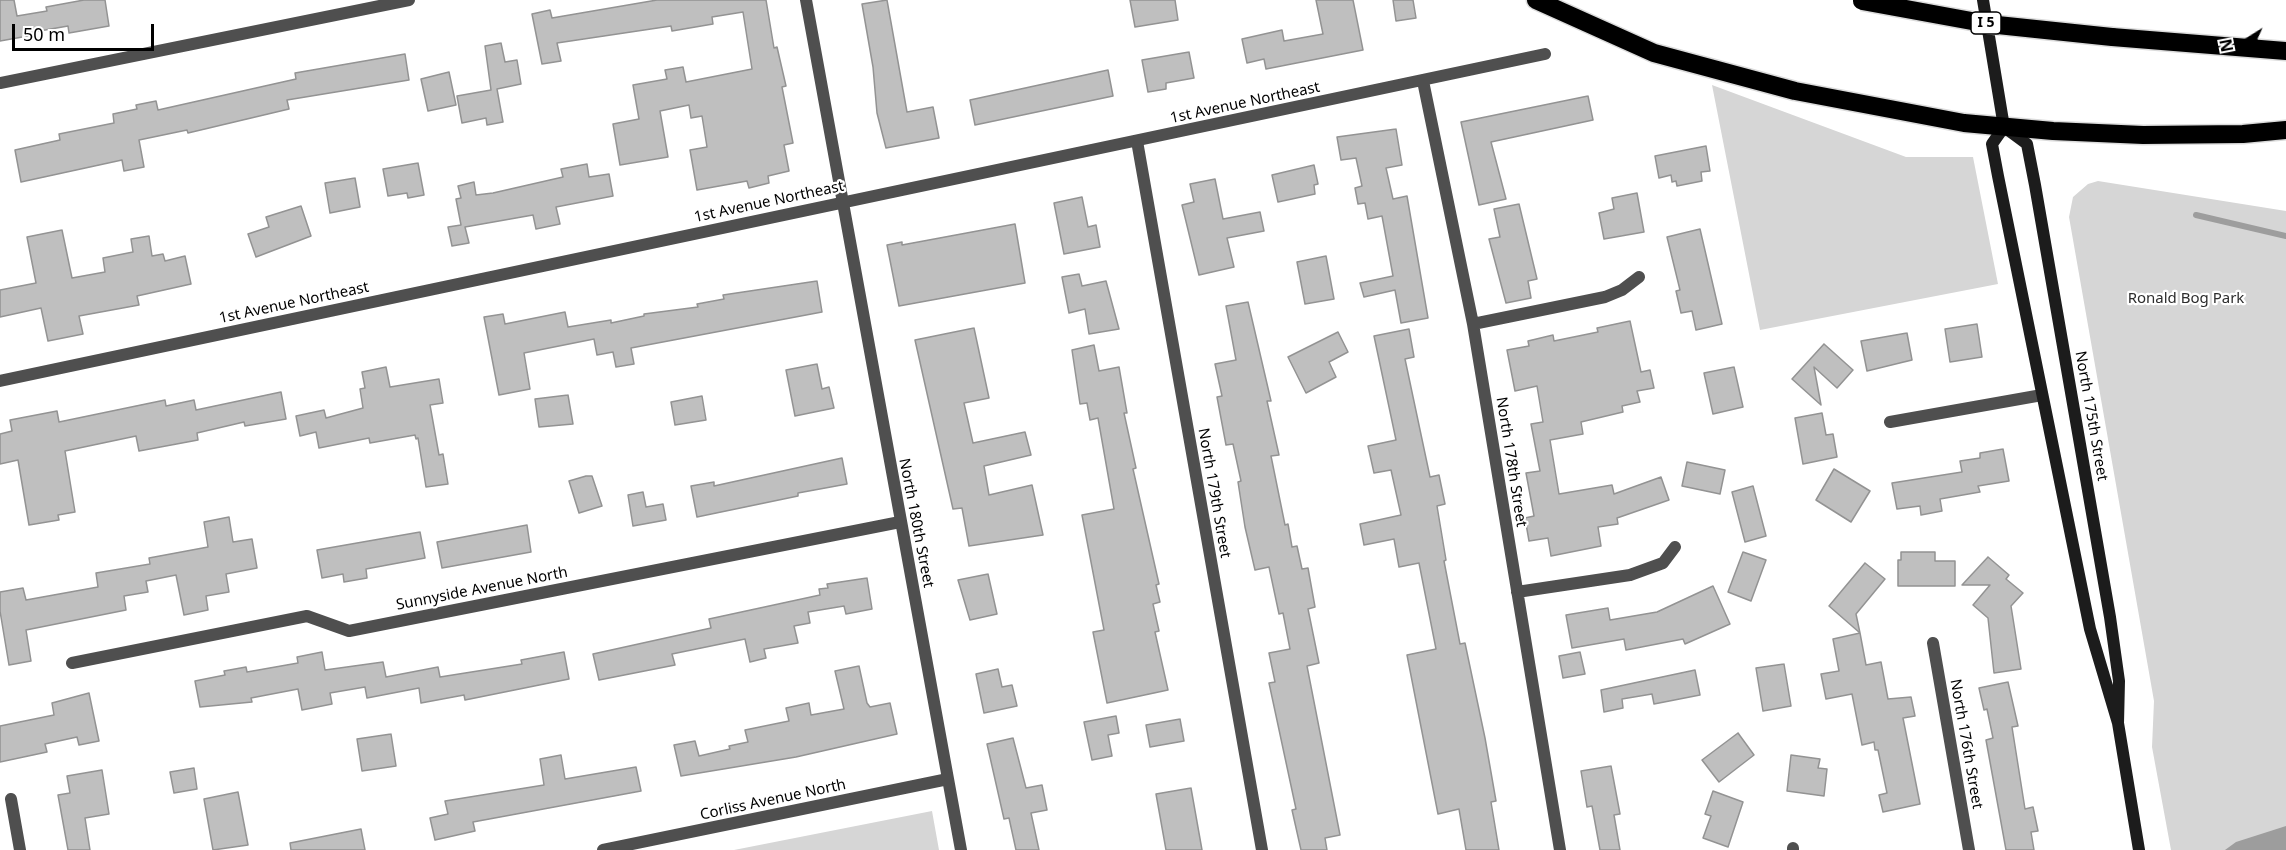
<!DOCTYPE html>
<style>
body{margin:0}
#map{position:relative;width:2286px;height:850px;overflow:hidden;background:#fff;font-family:"Noto Sans",sans-serif}
canvas{display:block}
.north{position:absolute;left:2214px;top:12px;width:60px;height:60px;-webkit-text-stroke:4px #fff;paint-order:stroke;rotate:259deg;font-size:16px;font-weight:700;line-height:24px;text-align:center;color:#000}
.north::after{content:'';display:block;margin:auto;width:21px;height:27px;background:#000;clip-path:polygon(50% 0,100% 100%,50% 72%,0 100%)}
.scale{position:absolute;left:12px;top:24px;width:142px;height:27px;box-sizing:border-box;border:3px solid #000;border-top:0;padding-left:8px;font-size:18px;line-height:21px;white-space:nowrap;color:#000;-webkit-text-stroke:4px #fff;paint-order:stroke}
</style>
<div id="map">
<canvas width="2286" height="850"></canvas>
<div class="north">N</div>
<div class="scale">50 m</div>
</div>
<script>
const ctx = document.querySelector('canvas').getContext('2d');
ctx.lineJoin = 'round';
function fillPath(path, color) { ctx.fillStyle = color; ctx.fill(path, 'evenodd'); }
const shape = rows => new Path2D(rows.map(r => 'M' + r).join(''));
function trace(path, color, width, dash) { ctx.strokeStyle = color; ctx.lineWidth = width; ctx.lineCap = dash ? 'butt' : 'round'; ctx.setLineDash(dash || []); ctx.stroke(path); }
function drawText(font, color, halo, rows, align = 'center') {
  ctx.font = font + ' "Noto Sans",sans-serif'; ctx.lineWidth = 4.5; ctx.setLineDash([]); ctx.textBaseline = 'middle'; ctx.strokeStyle = halo; ctx.fillStyle = color; for (const [text, x, y, turn = 0] of rows) {
    ctx.save(); ctx.translate(x, y); ctx.rotate((+turn || 0) * Math.PI / 180); ctx.textAlign = isNaN(turn) ? turn : align; if (halo) ctx.strokeText(text, 0, 0); ctx.fillText(text, 0, 0); ctx.restore();
  }
}
fillPath(shape([
 [1712,85,1906,157,1973,157,1998,284,1760,330],
 [2098,181,2286,211,2286,850,2171,850,2152,747,2154,701,2069,217,2073,197,2088,184],
 [932,811,939,850,734,850]
]), '#d6d6d6');
fillPath(shape([
 [2286,826,2286,850,2225,850,2236,842]
]), '#9d9d9d');
trace(shape([
 [2196,215,2286,236]
]), '#9d9d9d', 6);
const building = shape([
 [0,0,14,0,17,16,47,11,46,7,84,0,105,0,109,26,69,33,68,26,28,33,28,36,0,41,0,0],
 [657,0,766,0,774,48,777,47,786,86,782,87,793,143,784,145,789,171,768,176,769,183,749,188,747,181,697,190,690,150,707,147,702,116,691,118,689,105,660,111,668,157,620,165,613,124,639,119,633,85,667,79,665,70,683,67,686,82,752,69,743,12,712,17,713,24,672,31,671,26,557,43,561,61,542,64,532,14,550,10,552,18,657,0],
 [887,0,907,112,933,107,939,138,886,148,877,113,873,67,862,4,887,0],
 [1130,0,1175,0,1178,20,1135,27,1130,0],
 [1316,0,1353,0,1363,50,1266,69,1264,59,1247,63,1242,39,1282,30,1284,41,1323,34,1316,0],
 [1393,0,1413,0,1416,18,1396,21,1393,0],
 [501,43,505,62,517,60,521,84,497,89,503,122,487,125,486,118,462,123,457,96,491,90,485,46,501,43],
 [1189,52,1194,78,1166,83,1166,89,1148,92,1142,60,1189,52],
 [405,54,409,80,287,100,289,109,188,133,187,130,139,140,144,167,124,171,122,160,21,182,15,150,60,140,59,134,114,123,113,114,137,109,136,105,156,101,158,110,296,79,295,73,405,54],
 [1108,70,1113,96,975,125,970,100,1108,70],
 [449,72,456,105,428,111,421,79,449,72],
 [1588,96,1593,120,1491,142,1506,199,1479,205,1461,122,1588,96],
 [1396,129,1402,165,1386,168,1393,199,1407,196,1428,318,1401,323,1395,290,1364,297,1360,283,1393,276,1382,216,1368,219,1365,203,1358,204,1355,188,1362,186,1356,158,1341,160,1337,137,1396,129],
 [1706,146,1710,171,1701,172,1702,181,1677,186,1676,181,1672,182,1671,175,1659,178,1655,156,1706,146],
 [418,163,424,195,408,198,407,193,388,196,383,169,418,163],
 [587,164,589,177,609,174,613,196,556,207,560,224,536,229,533,215,465,227,469,243,452,246,448,227,461,225,456,199,461,198,458,186,474,182,476,195,493,193,563,177,561,169,587,164],
 [1314,165,1318,184,1314,185,1315,194,1278,202,1272,175,1314,165],
 [355,178,360,207,330,213,325,183,355,178],
 [1215,179,1223,219,1260,212,1264,231,1227,238,1234,267,1199,275,1182,205,1194,202,1190,184,1215,179],
 [1637,193,1644,232,1604,239,1599,213,1614,209,1612,198,1637,193],
 [1082,197,1088,227,1096,225,1100,247,1064,254,1054,203,1082,197],
 [1519,204,1537,279,1528,281,1531,298,1506,303,1489,239,1500,237,1494,209,1519,204],
 [301,206,311,236,256,257,248,234,269,227,266,217,301,206],
 [1015,224,1025,283,899,306,887,245,902,242,902,245,1015,224],
 [1700,229,1722,324,1696,330,1692,311,1681,313,1676,291,1680,290,1667,237,1700,229],
 [62,230,72,278,105,272,103,258,133,252,131,239,149,236,152,256,163,254,165,261,185,256,191,284,137,296,139,305,79,316,83,334,48,341,41,308,0,317,0,290,36,283,27,237,62,230],
 [1326,256,1334,299,1305,304,1297,262,1326,256],
 [1079,274,1082,286,1106,281,1119,329,1089,334,1085,309,1069,313,1062,277,1079,274],
 [817,281,822,312,631,348,634,364,616,367,613,352,597,355,594,339,524,353,530,389,499,395,484,317,503,314,505,324,565,312,568,327,611,320,611,323,644,316,644,314,698,307,697,304,724,299,723,295,817,281],
 [1248,302,1271,401,1267,401,1279,455,1271,456,1285,525,1288,524,1292,547,1297,546,1302,569,1308,568,1315,607,1308,609,1319,663,1307,666,1340,835,1325,838,1327,850,1301,850,1292,810,1296,809,1269,683,1275,682,1269,653,1290,649,1283,613,1279,614,1269,567,1255,570,1245,527,1238,482,1241,481,1233,444,1226,445,1217,397,1222,396,1215,364,1236,360,1226,306,1248,302],
 [1630,321,1641,372,1650,370,1654,388,1637,391,1640,402,1622,406,1623,412,1581,422,1583,434,1550,440,1559,494,1612,485,1614,494,1661,477,1669,500,1617,518,1618,524,1598,527,1601,546,1551,556,1548,538,1529,541,1525,518,1534,516,1526,473,1540,471,1531,424,1543,422,1537,386,1515,391,1507,350,1529,346,1528,341,1553,335,1554,341,1598,332,1597,328,1630,321],
 [1977,324,1982,357,1950,362,1945,329,1977,324],
 [974,328,989,398,964,403,973,443,1025,432,1031,455,984,466,989,495,1032,485,1043,535,969,546,962,508,953,509,915,340,974,328],
 [1409,329,1414,357,1405,359,1430,477,1439,475,1445,504,1437,506,1446,560,1444,561,1460,644,1465,643,1485,738,1496,801,1491,802,1499,850,1466,850,1459,809,1438,814,1407,655,1436,649,1419,563,1399,567,1394,539,1364,545,1360,524,1401,515,1391,470,1374,473,1368,446,1396,440,1374,336,1409,329],
 [1338,332,1348,352,1329,362,1336,377,1306,393,1288,357,1338,332],
 [1907,333,1912,360,1867,371,1861,341,1907,333],
 [1824,344,1853,370,1837,388,1814,367,1821,405,1792,379,1824,344],
 [1094,345,1099,371,1119,367,1127,413,1124,413,1136,468,1133,469,1159,584,1156,585,1160,602,1153,604,1159,631,1155,632,1168,690,1107,703,1093,632,1104,630,1082,515,1114,509,1098,418,1090,420,1087,403,1080,404,1072,350,1094,345],
 [817,364,822,389,829,387,834,408,795,416,786,370,817,364],
 [386,367,390,387,439,379,443,403,430,405,439,455,443,454,448,484,426,487,418,438,416,439,415,435,370,443,369,438,319,448,316,432,300,436,296,416,324,410,326,418,363,408,360,389,365,388,362,372,386,367],
 [1734,367,1743,407,1713,414,1704,373,1734,367],
 [281,392,286,419,245,426,244,422,197,433,198,440,139,451,136,436,65,451,75,512,58,515,59,520,29,525,18,460,0,464,0,434,12,431,10,420,57,411,59,422,165,400,166,406,194,400,196,410,281,392],
 [568,395,573,424,539,427,535,399,568,395],
 [702,396,706,420,675,425,671,402,702,396],
 [1822,413,1826,435,1833,434,1837,457,1803,464,1795,418,1822,413],
 [2003,449,2009,481,1978,486,1980,492,1940,499,1942,511,1921,515,1920,506,1897,509,1892,483,1962,472,1960,461,1980,458,1980,453,2003,449],
 [842,458,847,484,798,493,798,496,697,517,691,486,714,482,714,486,842,458],
 [1687,462,1725,470,1720,494,1682,486,1687,462],
 [1834,469,1870,491,1851,522,1816,500,1834,469],
 [586,476,592,476,602,506,579,513,569,481,586,476],
 [1753,486,1766,536,1745,542,1732,492,1753,486],
 [643,492,646,507,663,504,666,520,633,526,628,495,643,492],
 [229,517,233,542,252,539,257,568,226,574,229,592,206,596,208,610,184,615,176,575,146,581,148,592,124,596,126,610,26,630,31,661,9,665,0,611,0,592,23,588,26,600,98,587,96,573,150,564,149,558,208,547,204,522,229,517],
 [527,525,531,552,442,568,437,542,527,525],
 [420,532,425,558,366,569,367,578,344,582,343,574,322,578,317,550,420,532],
 [1743,552,1766,560,1751,601,1728,592,1743,552],
 [1901,552,1935,552,1935,561,1955,561,1955,586,1898,586,1898,560,1901,560,1901,552],
 [1988,557,2009,575,2006,579,2023,593,2011,606,2021,669,1994,673,1988,618,1973,605,1990,585,1962,585,1988,557],
 [1865,563,1885,579,1856,614,1860,633,1829,606,1865,563],
 [988,574,997,614,970,620,958,580,988,574],
 [867,578,872,609,846,614,844,606,808,612,810,623,794,626,798,643,764,649,766,658,750,662,745,639,672,654,675,665,599,680,593,654,711,628,709,619,820,595,819,589,828,588,827,584,867,578],
 [1713,586,1730,624,1685,644,1683,639,1626,650,1624,639,1572,648,1566,615,1608,608,1610,620,1657,612,1713,586],
 [1860,633,1866,665,1881,662,1888,699,1911,697,1915,716,1903,718,1920,804,1883,812,1879,795,1887,793,1878,750,1875,750,1874,742,1862,745,1852,694,1826,699,1821,674,1839,671,1833,639,1860,633],
 [322,652,325,670,383,662,386,677,438,667,440,677,522,664,521,660,564,652,569,679,465,700,464,695,421,703,419,688,367,698,365,687,330,693,332,704,302,710,298,689,251,698,252,702,200,707,195,681,225,675,224,671,246,667,247,672,298,663,297,657,322,652],
 [1580,652,1585,674,1563,678,1559,656,1580,652],
 [1784,664,1791,706,1763,711,1756,668,1784,664],
 [859,666,867,703,870,707,890,703,897,734,796,757,681,776,674,745,695,741,699,756,730,749,729,746,748,742,745,730,789,721,786,708,809,703,811,715,844,709,835,671,859,666],
 [998,669,1002,687,1012,685,1017,706,984,713,976,674,998,669],
 [1695,670,1700,695,1654,704,1652,694,1622,699,1623,708,1604,712,1601,690,1695,670],
 [2008,682,2018,726,2012,727,2025,809,2033,807,2038,831,2031,832,2034,850,2006,850,1986,740,1993,738,1987,709,1984,710,1979,688,2008,682],
 [89,693,99,741,79,745,77,737,45,744,47,752,0,762,0,726,54,715,52,703,89,693],
 [1116,716,1119,733,1108,735,1112,756,1092,760,1084,722,1116,716],
 [1180,719,1184,741,1150,747,1146,725,1180,719],
 [1738,733,1754,755,1719,782,1702,760,1738,733],
 [391,734,396,766,362,771,357,739,391,734],
 [1013,738,1026,788,1042,785,1047,810,1031,813,1039,850,1016,850,1009,818,1004,819,987,744,1013,738],
 [561,755,565,779,636,767,641,791,473,822,475,831,435,840,430,818,448,814,445,801,544,785,540,759,561,755],
 [1791,755,1820,759,1818,768,1827,769,1824,796,1787,791,1791,755],
 [1611,766,1620,814,1614,815,1620,850,1600,850,1592,806,1587,807,1581,771,1611,766],
 [194,768,197,789,174,793,170,772,194,768],
 [102,770,109,814,85,818,90,850,68,850,58,795,70,793,67,776,102,770],
 [1191,788,1202,850,1166,850,1156,794,1191,788],
 [1713,791,1743,802,1728,847,1703,838,1711,816,1705,814,1713,791],
 [238,792,248,845,213,850,204,799,238,792],
 [361,829,365,850,291,850,290,843,361,829]
]);
fillPath(building, '#bfbfbf');
trace(building, '#939393', 1.5);
const motorway = shape([
 [1536,0,1654,53,1795,91,1964,123,2053,131,2143,135,2243,134,2286,130],
 [2112,37,2286,51]
]);
trace(motorway, '#dbdbdb', 21);
trace(shape([
 [806,0,961,850],
 [1423,81,1473,324,1560,850],
 [0,83,409,0],
 [1137,141,1262,850],
 [1473,324,1605,297,1622,290,1639,277],
 [0,381,1545,54],
 [1890,422,2042,395],
 [1517,592,1630,575,1663,563,1675,547],
 [1933,643,1969,850],
 [72,663,307,616,349,631,900,522],
 [11,799,20,850],
 [603,850,948,779],
 [1793,850,1793,848]
]), '#4f4f4f', 12);
trace(shape([
 [1983,0,2004,127,2027,144,2035,185,2110,617,2119,681,2118,723],
 [2004,127,1992,144,1998,176,2090,629,2118,723,2139,850]
]), '#1c1c1c', 12);
trace(motorway, '#000', 18);
const motorwayBridge = shape([
 [1862,1,1988,24,2112,37]
]);
trace(motorwayBridge, '#dbdbdb', 21, []);
trace(motorwayBridge, '#000', 18);
for (const [x, y, w] of [
 [1986,23,30]
]) { const box = new Path2D(); box.roundRect(x - w / 2, y - 11, w, 22, 4.5); ctx.fillStyle = '#fff'; ctx.fill(box); trace(box, '#000', 1.5); }
drawText('bold 14px', '#000', null, [
 ["I 5",1986,23]
]);
drawText('15px', '#000', '#fff', [
 ["1st Avenue Northeast",1245,103,-12],
 ["1st Avenue Northeast",769,202,-12],
 ["1st Avenue Northeast",294,303,-12],
 ["North 175th Street",2091,416,80],
 ["North 178th Street",1511,462,81],
 ["North 179th Street",1214,493,80],
 ["North 180th Street",916,523,79],
 ["Sunnyside Avenue North",482,589,-11],
 ["North 176th Street",1966,744,80],
 ["Corliss Avenue North",773,800,-12]
]);
drawText('15px', '#2d2d2d', '#fff', [
 ["Ronald Bog Park",2186,299]
]);
</script>
